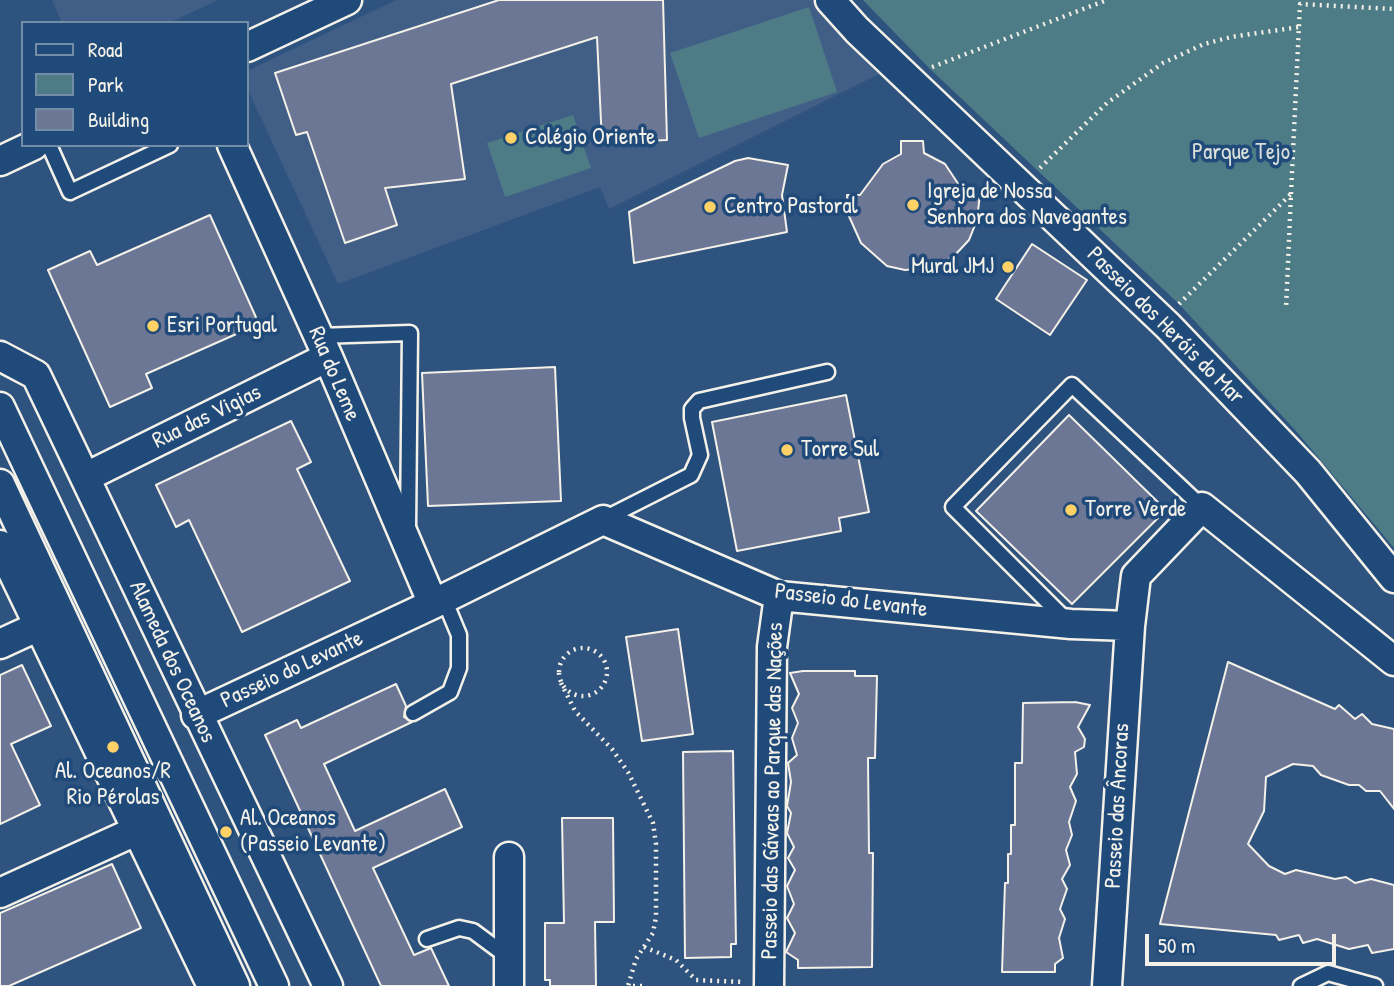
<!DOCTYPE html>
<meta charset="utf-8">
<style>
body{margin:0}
#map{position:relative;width:1394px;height:986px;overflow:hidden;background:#2e537f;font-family:"Patrick Hand",sans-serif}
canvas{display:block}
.legend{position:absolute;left:21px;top:21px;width:228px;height:126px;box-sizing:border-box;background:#1f4a7a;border:2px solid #748da6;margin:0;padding:9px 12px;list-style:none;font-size:21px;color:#f4f1e8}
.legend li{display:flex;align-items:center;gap:14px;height:35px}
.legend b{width:35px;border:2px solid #748da6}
.scale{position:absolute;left:1145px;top:934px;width:191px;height:32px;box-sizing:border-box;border:4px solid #f4f1e8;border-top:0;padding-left:9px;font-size:21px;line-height:24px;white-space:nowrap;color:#f4f1e8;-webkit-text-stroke:5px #1f4a7a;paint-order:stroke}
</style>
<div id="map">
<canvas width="1394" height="986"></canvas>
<ul class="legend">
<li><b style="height:9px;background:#1f4a7a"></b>Road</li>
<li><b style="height:19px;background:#4e7c86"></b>Park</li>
<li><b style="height:19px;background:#6c7695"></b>Building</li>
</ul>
<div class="scale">50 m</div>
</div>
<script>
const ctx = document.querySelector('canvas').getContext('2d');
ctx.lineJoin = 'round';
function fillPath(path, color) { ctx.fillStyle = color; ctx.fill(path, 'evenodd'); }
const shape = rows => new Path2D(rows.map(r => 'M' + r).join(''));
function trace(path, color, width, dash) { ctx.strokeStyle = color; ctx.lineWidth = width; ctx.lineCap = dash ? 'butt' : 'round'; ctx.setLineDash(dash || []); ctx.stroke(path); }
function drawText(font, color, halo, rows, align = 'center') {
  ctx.font = font + ' "Patrick Hand",sans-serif'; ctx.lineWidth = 7; ctx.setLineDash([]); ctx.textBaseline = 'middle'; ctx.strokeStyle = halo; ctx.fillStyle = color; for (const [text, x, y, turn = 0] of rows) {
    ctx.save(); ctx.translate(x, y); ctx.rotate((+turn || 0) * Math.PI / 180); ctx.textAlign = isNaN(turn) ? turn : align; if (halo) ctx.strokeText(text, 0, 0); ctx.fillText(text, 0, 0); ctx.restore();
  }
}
fillPath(shape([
 [52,0,218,0,169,23,62,23],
 [396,0,814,0,883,72,609,209,600,187,338,284,247,88,247,71]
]), '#415e86');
fillPath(shape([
 [863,0,1394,0,1394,548,1296,431,1179,304,929,68],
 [809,7,837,92,699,138,670,53],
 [573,115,591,168,505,197,487,143]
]), '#4e7c86');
const building = shape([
 [499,0,663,0,667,140,602,143,597,37,451,84,465,179,385,188,397,225,345,243,307,132,296,135,275,73,499,0],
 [901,141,923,141,924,153,945,164,965,194,980,194,977,220,969,240,955,255,936,267,905,270,887,266,861,243,848,214,847,195,860,195,883,164,901,154,901,141],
 [748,158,788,165,782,195,787,232,634,263,629,212,735,161,748,158],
 [210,215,259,324,146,374,152,388,110,407,48,270,90,251,97,265,210,215],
 [1032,244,1087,280,1050,335,996,299,1032,244],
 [555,367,561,501,428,506,422,373,555,367],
 [846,395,869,512,839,518,841,531,737,551,712,422,846,395],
 [1069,415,1166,510,1072,604,976,511,1069,415],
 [291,421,311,462,297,469,350,581,242,632,189,520,176,527,156,485,291,421],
 [678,629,693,734,642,741,626,637,678,629],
 [1228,662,1335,709,1339,705,1355,719,1362,714,1372,724,1394,729,1394,809,1380,791,1366,791,1359,785,1349,785,1321,775,1313,766,1293,764,1266,777,1264,811,1248,844,1269,866,1285,874,1296,870,1335,879,1346,877,1355,883,1371,879,1394,885,1394,949,1372,953,1368,945,1349,949,1317,939,1303,943,1299,935,1279,940,1276,935,1160,924,1228,662],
 [22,665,51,726,11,744,40,805,0,824,0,675,22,665],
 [803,671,855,671,855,676,877,676,875,758,868,758,869,853,873,853,872,967,798,968,798,960,786,952,795,933,787,918,794,904,787,886,795,870,788,858,794,847,787,833,791,813,787,806,791,782,788,763,797,755,792,738,798,723,792,708,799,694,790,673,803,671],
 [396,684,406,706,404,717,412,722,324,764,355,831,445,789,462,827,373,868,414,955,431,948,449,986,381,986,265,735,297,720,301,728,396,684],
 [1075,702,1090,705,1078,727,1085,739,1084,747,1075,752,1077,774,1070,787,1076,801,1069,822,1072,835,1066,850,1070,865,1062,879,1067,889,1060,909,1065,919,1059,938,1063,958,1055,964,1055,972,1002,972,1005,883,1008,883,1008,854,1011,854,1011,825,1015,825,1015,763,1022,763,1023,703,1075,702],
 [733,751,736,944,731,944,731,957,685,958,683,752,733,751],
 [562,818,613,818,614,922,595,922,596,986,550,986,550,980,545,980,545,923,564,923,562,818],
 [112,864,141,928,9,986,0,986,0,913,112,864]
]);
fillPath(building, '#6c7695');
trace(building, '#f4f1e8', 2);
const lane = shape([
 [49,145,70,192,170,145],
 [318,336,410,333,408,527],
 [604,519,691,475,700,455,692,418,692,409,699,401,827,372],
 [1067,621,953,507,1072,385,1202,507],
 [413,713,450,692,459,668,459,635,444,599],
 [427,939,459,928,473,931,508,957],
 [1301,986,1328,973,1375,986]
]);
const street = shape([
 [830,0,857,30,1168,326,1308,472,1394,578],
 [247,47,347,0],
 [232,145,328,357,433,604],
 [0,161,34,145],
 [0,356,36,375,328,986],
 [0,407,274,986],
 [86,477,328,357],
 [0,484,235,986],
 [0,545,212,986],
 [0,644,39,626],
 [196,715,433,604,603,520,779,596,1071,624,1130,626,1136,576,1202,507,1394,661],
 [509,857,509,986],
 [0,893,138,830],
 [769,986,772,647,779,596],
 [1107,986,1130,626]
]);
trace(lane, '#f4f1e8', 19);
trace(street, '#f4f1e8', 33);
trace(shape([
 [932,67,1107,0],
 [1040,168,1107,103,1163,63,1204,44,1231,37,1299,27],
 [1291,194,1300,4,1394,9],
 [1179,304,1291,194,1286,309],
 '559 672a24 24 0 1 1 48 0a24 24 0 1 1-48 0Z',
 [561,683,575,711,612,749,628,772,653,823,656,844,656,917,653,933,636,959,628,986],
 [644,947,676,960,696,980,744,982],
 [633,986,647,986]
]), '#f4f1e8', 4.5, [2, 5]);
trace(lane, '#1f4a7a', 14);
trace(street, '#1f4a7a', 28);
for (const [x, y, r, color] of [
 [511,138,7,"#ffd166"],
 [913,205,7,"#ffd166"],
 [710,207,7,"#ffd166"],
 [1008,267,7,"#ffd166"],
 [153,326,7,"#ffd166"],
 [787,450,7,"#ffd166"],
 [1071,510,7,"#ffd166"],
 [113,747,7,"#ffd166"],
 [226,832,7,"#ffd166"]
]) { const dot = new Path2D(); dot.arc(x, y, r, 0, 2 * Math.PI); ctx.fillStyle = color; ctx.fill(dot); trace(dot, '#1f4a7a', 2.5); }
drawText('23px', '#f4f1e8', '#1f4a7a', [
 ["Colégio Oriente",525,138],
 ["Igreja de Nossa",927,192],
 ["Senhora dos Navegantes",927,218],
 ["Centro Pastoral",724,207],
 ["Mural JMJ",994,267,"right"],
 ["Esri Portugal",167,326],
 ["Torre Sul",801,450],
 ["Torre Verde",1085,510],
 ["Al. Oceanos/R",113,772,"center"],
 ["Rio Pérolas",113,798,"center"],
 ["Al. Oceanos",240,819],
 ["(Passeio Levante)",240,845]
], 'left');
drawText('23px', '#dbdfd9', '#1f4a7a', [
 ["Parque Tejo",1241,153]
]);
drawText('23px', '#f4f1e8', '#1f4a7a', [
 ["Passeio dos Heróis do Mar",1165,326,45],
 ["Rua do Leme",334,374,67],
 ["Rua das Vigias",207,417,-26],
 ["Passeio do Levante",851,601,7],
 ["Alameda dos Oceanos",172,662,65],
 ["Passeio do Levante",292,670,-25],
 ["Passeio das Gáveas ao Parque das Nações",773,791,-89],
 ["Passeio das Âncoras",1118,806,-87]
]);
</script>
